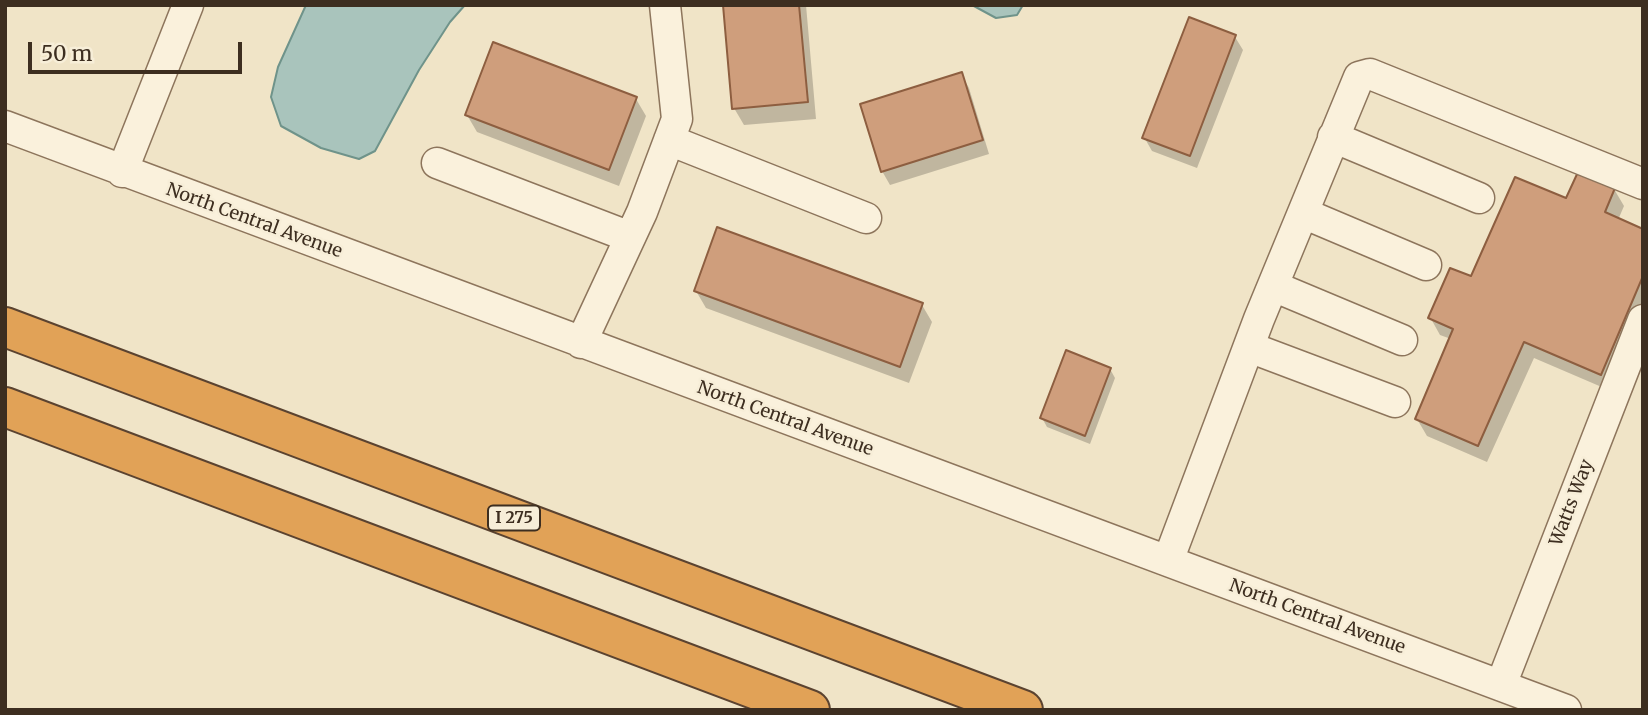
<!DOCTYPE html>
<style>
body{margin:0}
#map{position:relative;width:1648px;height:715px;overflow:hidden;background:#f0e4c7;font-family:Merriweather,serif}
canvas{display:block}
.frame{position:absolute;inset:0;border:7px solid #3d2e20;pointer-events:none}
.scale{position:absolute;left:28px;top:42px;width:214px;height:32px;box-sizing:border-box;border:4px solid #3d2e20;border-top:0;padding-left:9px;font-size:21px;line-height:24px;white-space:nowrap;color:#3d2e20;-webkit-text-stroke:5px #f7eed8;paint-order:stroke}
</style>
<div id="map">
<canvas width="1648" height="715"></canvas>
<div class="frame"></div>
<div class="scale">50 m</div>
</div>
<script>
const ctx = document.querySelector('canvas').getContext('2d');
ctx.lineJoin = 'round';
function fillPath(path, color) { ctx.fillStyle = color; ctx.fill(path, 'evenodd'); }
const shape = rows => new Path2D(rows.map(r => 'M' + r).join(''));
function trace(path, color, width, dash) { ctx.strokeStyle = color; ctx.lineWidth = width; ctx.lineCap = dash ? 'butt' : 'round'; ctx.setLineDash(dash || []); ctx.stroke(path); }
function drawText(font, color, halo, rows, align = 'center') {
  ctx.font = font + ' Merriweather,serif'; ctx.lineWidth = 5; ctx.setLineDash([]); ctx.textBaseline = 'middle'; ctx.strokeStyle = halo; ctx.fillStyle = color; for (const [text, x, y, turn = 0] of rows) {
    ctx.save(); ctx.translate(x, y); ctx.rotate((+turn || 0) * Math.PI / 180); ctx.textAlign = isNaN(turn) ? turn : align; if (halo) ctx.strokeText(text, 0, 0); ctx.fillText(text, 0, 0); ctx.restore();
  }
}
const water = shape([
 [306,5,465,5,450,22,419,70,375,151,359,159,321,148,281,126,271,97,278,67,306,5],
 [972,5,1023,5,1017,15,996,18,972,5]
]);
fillPath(water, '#a9c4bc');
trace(water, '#6f938a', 2);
fillPath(shape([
 [725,5,806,5,816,119,744,125,734,108],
 [1235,37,1243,50,1197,168,1152,151,1144,137],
 [961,74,969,88,989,154,890,185,882,171],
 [636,99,646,116,619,186,477,132,467,115],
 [1614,189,1624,206,1618,220,1643,231,1643,315,1611,391,1534,358,1487,462,1427,436,1417,419,1451,339,1440,335,1430,317,1567,200],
 [696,291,922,305,932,322,909,383,706,308],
 [1110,369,1115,378,1090,444,1047,427,1042,418]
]), '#0003');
const building = shape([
 [723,5,799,5,808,102,732,109,723,5],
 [1189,17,1236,35,1190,156,1142,138,1189,17],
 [493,42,637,97,609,170,465,115,493,42],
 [962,72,983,140,881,172,860,104,962,72],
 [1578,172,1615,188,1605,212,1643,229,1643,276,1601,375,1524,342,1478,446,1415,419,1453,329,1428,318,1450,268,1471,276,1515,177,1566,198,1578,172],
 [717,227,923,303,900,367,694,291,717,227],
 [1066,350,1111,368,1085,436,1040,418,1066,350]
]);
fillPath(building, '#cf9e7c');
trace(building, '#8d5e40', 2);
const minor = shape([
 [5,126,1566,710],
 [1333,137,1479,198],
 [669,140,866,218],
 [437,163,630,237],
 [122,172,188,5],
 [1303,213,1426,265],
 [1273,286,1402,340],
 [581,343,642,212,677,119,665,5],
 [1249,347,1395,402],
 [1168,561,1259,319,1359,77,1370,74,1643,184],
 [1501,685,1643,320]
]);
const highway = shape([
 [5,327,1023,710],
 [5,407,810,710]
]);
trace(minor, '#8d755c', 33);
trace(highway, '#5b4330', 42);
trace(minor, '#faf1dc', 30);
trace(highway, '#e1a257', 38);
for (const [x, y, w] of [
 [514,518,52]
]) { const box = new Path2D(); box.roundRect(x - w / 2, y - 12.5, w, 25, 5); ctx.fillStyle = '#f7eed8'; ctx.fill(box); trace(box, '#3d2e20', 2); }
drawText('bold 16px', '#3d2e20', null, [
 ["I 275",514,518]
]);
drawText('18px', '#3d2e20', '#f7eed8', [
 ["North Central Avenue",254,221,20],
 ["North Central Avenue",785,419,20],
 ["Watts Way",1572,503,-69],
 ["North Central Avenue",1317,617,20]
]);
</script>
